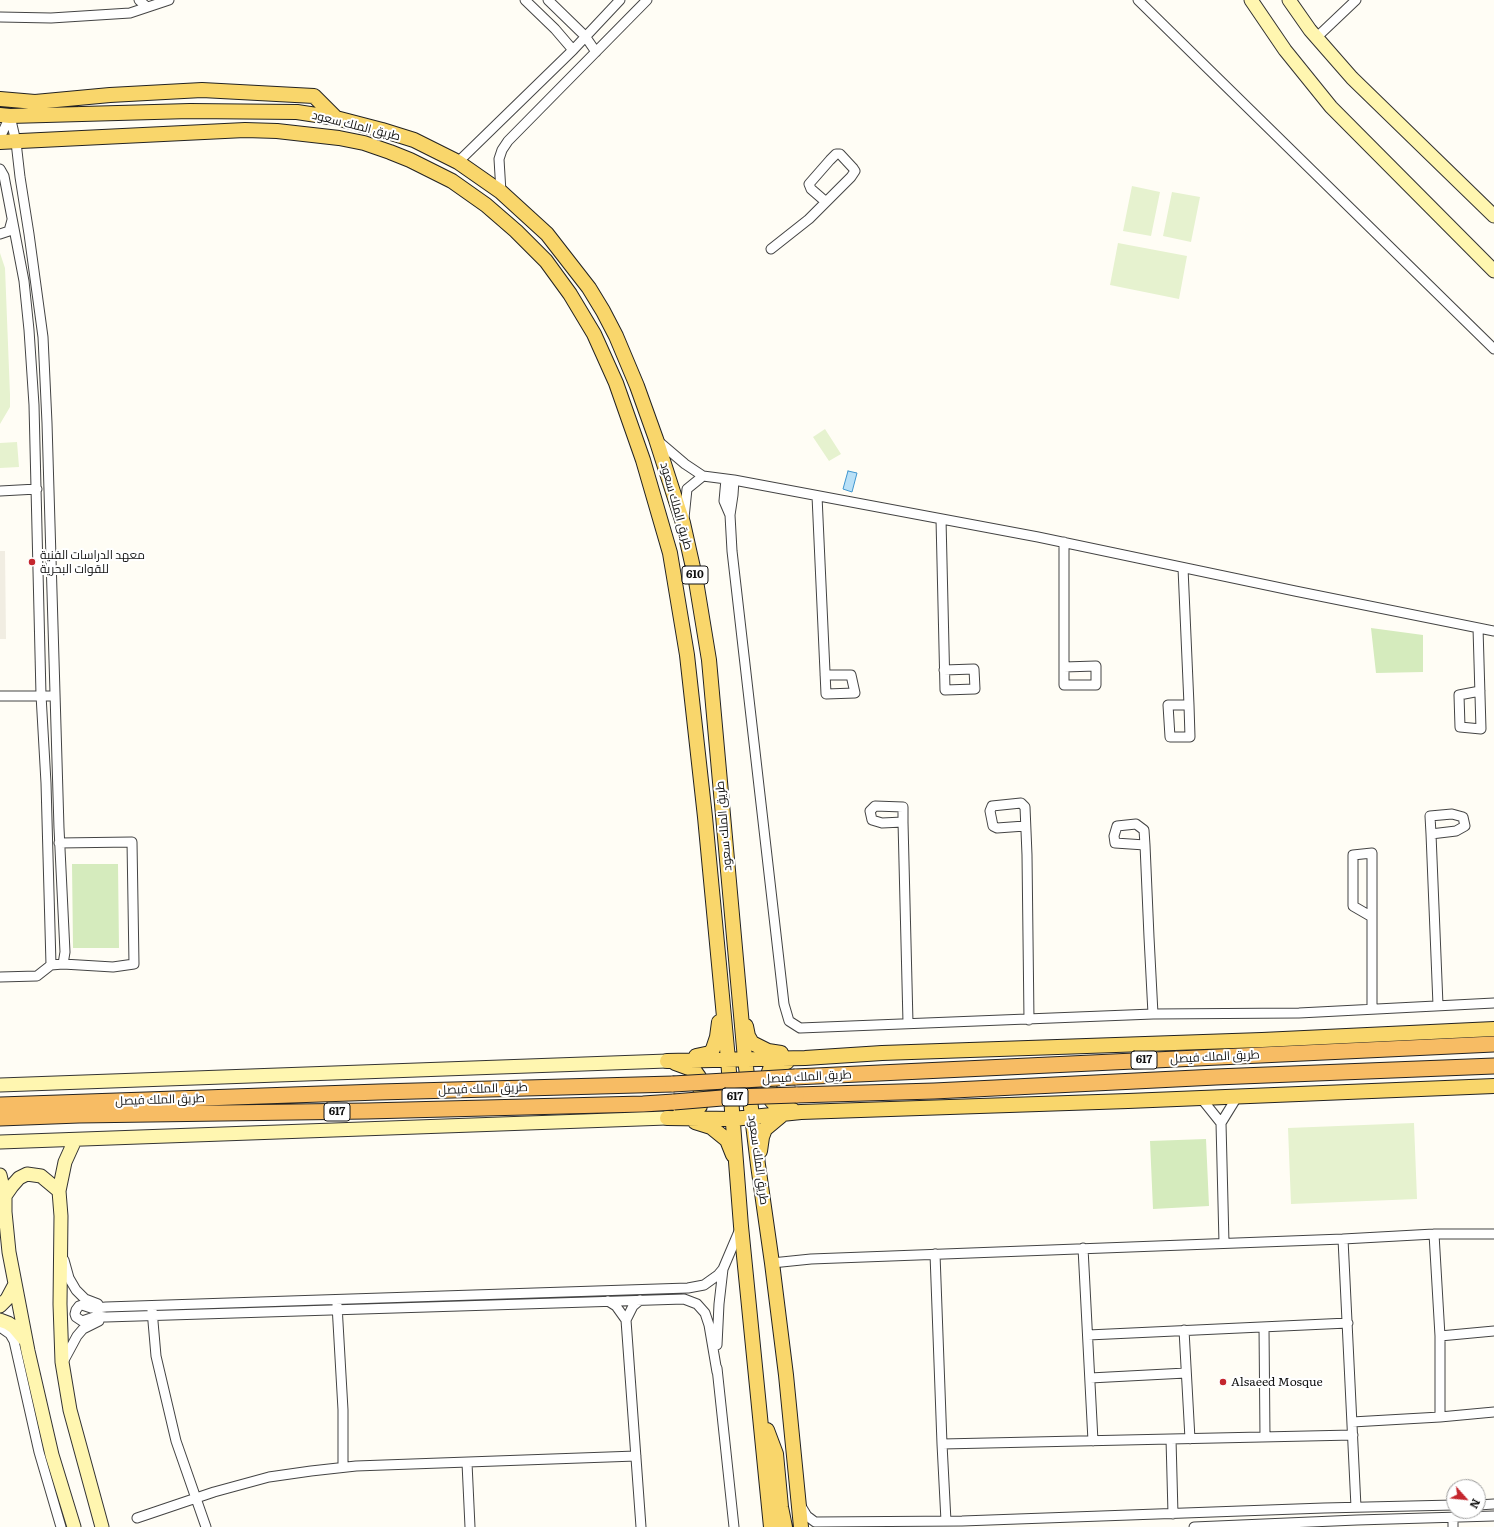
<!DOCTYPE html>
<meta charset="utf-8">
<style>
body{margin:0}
#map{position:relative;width:1494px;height:1527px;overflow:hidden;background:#fffdf5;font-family:Literata,serif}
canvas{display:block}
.north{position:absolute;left:1446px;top:1479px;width:40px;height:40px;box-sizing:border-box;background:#fff;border:1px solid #a0a0a0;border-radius:50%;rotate:117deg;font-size:11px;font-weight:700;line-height:16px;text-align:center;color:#111}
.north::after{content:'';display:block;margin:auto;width:14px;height:18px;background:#c4262e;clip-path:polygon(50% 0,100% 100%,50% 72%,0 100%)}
</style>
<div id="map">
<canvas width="1494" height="1527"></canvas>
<div class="north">N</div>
</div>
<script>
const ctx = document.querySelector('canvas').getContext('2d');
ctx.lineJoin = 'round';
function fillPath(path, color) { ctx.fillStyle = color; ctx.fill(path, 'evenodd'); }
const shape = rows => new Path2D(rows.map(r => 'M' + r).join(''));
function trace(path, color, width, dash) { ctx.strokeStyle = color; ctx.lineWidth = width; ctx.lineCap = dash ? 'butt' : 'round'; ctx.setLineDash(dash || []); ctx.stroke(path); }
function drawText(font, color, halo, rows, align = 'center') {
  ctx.font = font + ' Literata,Cairo,serif'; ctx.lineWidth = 4; ctx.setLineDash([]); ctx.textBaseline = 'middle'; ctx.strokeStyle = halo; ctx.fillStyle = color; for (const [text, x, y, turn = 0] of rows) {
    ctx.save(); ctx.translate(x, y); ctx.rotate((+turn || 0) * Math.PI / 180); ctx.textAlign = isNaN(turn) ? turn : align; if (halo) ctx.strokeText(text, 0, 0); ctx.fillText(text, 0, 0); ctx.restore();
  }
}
fillPath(shape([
 [1371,628,1423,635,1423,672,1376,673],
 [72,864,118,864,119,948,73,948],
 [1206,1139,1209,1206,1153,1209,1150,1141]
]), '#d5ebbd');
fillPath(shape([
 [1132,186,1160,192,1151,236,1123,231],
 [1172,192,1200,197,1191,242,1163,236],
 [1118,243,1187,256,1179,299,1110,285],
 [0,253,5,268,10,395,10,407,0,424],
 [825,429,841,454,829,461,813,437],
 [17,442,19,467,0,468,0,443],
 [1414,1123,1417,1199,1291,1204,1288,1128]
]), '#e6f2cf');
fillPath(shape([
 [0,551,5,551,6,639,0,639]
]), '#f1ede2');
const water = shape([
 [848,471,857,473,852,492,843,489,848,471]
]);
fillPath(water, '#b9e0f7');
trace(water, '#3f96cf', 1);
const minor = shape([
 [139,0,147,7],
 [525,0,555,29,573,50],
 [548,0,585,36,596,52],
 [1138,0,1494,349],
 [0,17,51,18,130,13,169,0],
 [1317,37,1356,0],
 [0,138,10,116,16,142,20,177,29,234,43,337,47,423,59,828,65,952,63,964,51,965,46,783,41,695,34,405,29,330,24,281,4,176,0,169],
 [458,162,573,50,620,0],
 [501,192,499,159,502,150,508,141,647,0],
 [0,234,9,231,12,220],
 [771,249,809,219,851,177,855,171,853,168,840,154,836,154,830,160,809,184,811,189,826,202],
 [658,441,685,464,703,476,687,489,684,518],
 [703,476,734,480,733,495,730,515,724,501,726,479],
 [734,480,1038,537,1295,591,1494,631],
 [0,491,37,489],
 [817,496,826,694,855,693,851,675,825,675],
 [730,515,732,551,784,1004,789,1021,800,1028,1153,1014,1299,1013,1494,1003],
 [941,519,945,690,975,689,974,669,944,670],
 [1183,568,1189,705,1190,737,1170,737,1168,705,1189,705],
 [1478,628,1481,729,1460,727,1459,695,1480,691],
 [1064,667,1096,666,1096,685,1064,685,1064,542],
 [0,696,55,696],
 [903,822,882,823,872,820,870,811,875,806,903,807,903,822,908,1023],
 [1025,826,997,828,993,826,990,811,992,806,1021,803,1025,807,1027,855,1029,1020],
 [1431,834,1456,831,1465,826,1463,817,1452,814,1430,816,1431,834,1438,1005],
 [59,843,132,842,134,964,113,967,63,964],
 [1145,845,1115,843,1114,836,1117,826,1136,824,1144,830,1145,845,1149,937,1153,1014],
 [1372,917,1353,906,1353,855,1372,853,1372,1009],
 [0,977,37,976,51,965],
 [1201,1098,1221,1123],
 [1343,1239,1356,1507],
 [1224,1243,1221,1123,1237,1097],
 [1083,1248,1093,1441],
 [935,1254,942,1444,946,1521],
 [64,1260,69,1278,76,1290,85,1299,98,1304],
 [772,1263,811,1259,1343,1239,1434,1234,1494,1234],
 [640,1300,633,1306,626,1320,641,1527],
 [608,1301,616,1306,626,1320],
 [337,1305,343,1410,343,1467],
 [152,1310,156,1356,176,1441,206,1527],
 [0,1327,10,1334,14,1341,39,1452,61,1527],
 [1264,1327,1265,1437],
 [1184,1330,1190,1439],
 [1088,1335,1348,1323],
 [1440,1336,1494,1331],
 [717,1345,719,1304,723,1269,740,1229],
 [63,1362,77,1336,83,1329,99,1321],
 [717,1368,734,1527],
 [717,1372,709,1325,705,1313,697,1304,684,1299,106,1317,97,1316,82,1321,76,1317,75,1314,76,1310,79,1306,82,1305,91,1308,96,1308,106,1307,688,1288,704,1285,718,1275,723,1269],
 [1090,1378,1186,1373],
 [1440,1417,1494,1412],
 [1352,1422,1440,1417,1440,1336,1434,1234],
 [1171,1439,1173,1514],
 [942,1444,1353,1435],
 [467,1463,470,1527],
 [1478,1505,1494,1504],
 [801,1506,807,1516,815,1522,962,1521,1324,1508,1454,1505],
 [1453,1517,1453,1527],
 [137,1518,214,1492,269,1477,311,1471,356,1466,636,1456],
 [1194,1527,1357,1520,1494,1516]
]);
const secondary = shape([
 [1251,0,1285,50,1331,107,1494,271],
 [1289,0,1310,30,1352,78,1494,216],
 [0,1085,667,1061],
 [75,1140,65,1162,59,1191,61,1216,60,1304,62,1362,70,1410,102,1527],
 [0,1142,667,1118],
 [0,1175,5,1196,5,1212,9,1252,28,1351,52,1455,74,1527],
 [5,1196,12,1186,19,1178,27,1174,41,1176,59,1191],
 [0,1306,7,1299,15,1284],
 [0,1320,8,1323,14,1327,25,1340]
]);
const primary = shape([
 [0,99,35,102,110,95,202,90,314,96,336,118],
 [0,115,10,116,190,111,297,112,336,118,382,130,414,140,458,162,501,192,547,234,589,288,603,311,616,336,637,386,656,439,683,523,696,581,709,660,745,1059,758,1165,772,1263,786,1375,801,1527],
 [0,142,245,130,277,131,339,138,364,143,390,152,410,160,452,181,486,205,516,231,546,261,570,294,594,334,616,383,643,460,670,553,687,655,705,817,728,1059,741,1226,771,1527],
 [746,1026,748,1036,752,1043,768,1051,781,1053],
 [696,1056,710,1053,713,1049,717,1037,719,1022],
 [667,1061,805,1058,882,1053,1262,1040,1494,1029],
 [787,1062,776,1064,770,1069,768,1075,771,1100,779,1109,793,1110],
 [675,1063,694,1070,699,1077,701,1086,700,1106,694,1111,679,1115],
 [667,1118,733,1119,801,1112,1128,1101,1494,1086],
 [695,1122,711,1127,727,1140,733,1155],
 [760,1151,762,1137,765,1129,783,1114],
 [767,1430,776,1454,781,1507,785,1527]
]);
const trunk = shape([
 [795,1077,1494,1044],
 [796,1095,934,1091,1216,1077,1494,1066],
 [0,1105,379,1092,673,1084],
 [0,1118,79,1115,367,1111,643,1104,674,1102]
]);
trace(minor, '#444', 11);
trace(secondary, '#333', 15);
trace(primary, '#222', 16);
trace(trunk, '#222', 17);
trace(minor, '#fff', 9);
trace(secondary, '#fff6b0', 13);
trace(primary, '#f9d66b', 14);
trace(trunk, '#f7bc64', 15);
const trunkBridge = shape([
 [673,1084,795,1077],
 [674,1102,734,1097,796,1095]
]);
trace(trunkBridge, '#222', 17, []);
trace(trunkBridge, '#f7bc64', 15);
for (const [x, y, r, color] of [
 [32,562,4,"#c4262e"],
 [1223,1382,4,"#c4262e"]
]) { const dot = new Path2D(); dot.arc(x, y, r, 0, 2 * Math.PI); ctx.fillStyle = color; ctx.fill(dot); trace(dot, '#fff', 1.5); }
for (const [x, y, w] of [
 [695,575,26],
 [1144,1060,26],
 [735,1097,26],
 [337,1112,26]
]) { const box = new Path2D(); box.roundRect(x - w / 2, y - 9, w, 18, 3); ctx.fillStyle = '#fff'; ctx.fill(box); trace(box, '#111', 1); }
drawText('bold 11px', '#111', null, [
 ["610",695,575],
 ["617",1144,1060],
 ["617",735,1097],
 ["617",337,1112]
]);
drawText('12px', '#111', '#fff', [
 ["طريق الملك سعود",356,126,14],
 ["طريق الملك سعود",676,506,74],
 ["طريق الملك سعود",724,826,-95],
 ["طريق الملك فيصل",1215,1057,-3],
 ["طريق الملك فيصل",807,1077,-3],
 ["طريق الملك فيصل",483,1089,-2],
 ["طريق الملك فيصل",160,1100,-2],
 ["طريق الملك سعود",758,1160,82]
]);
drawText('12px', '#111', '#fff', [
 ["معهد الدراسات الفنية",40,555],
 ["للقوات البحرية",40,569],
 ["Alsaeed Mosque",1231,1382]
], 'left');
</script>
